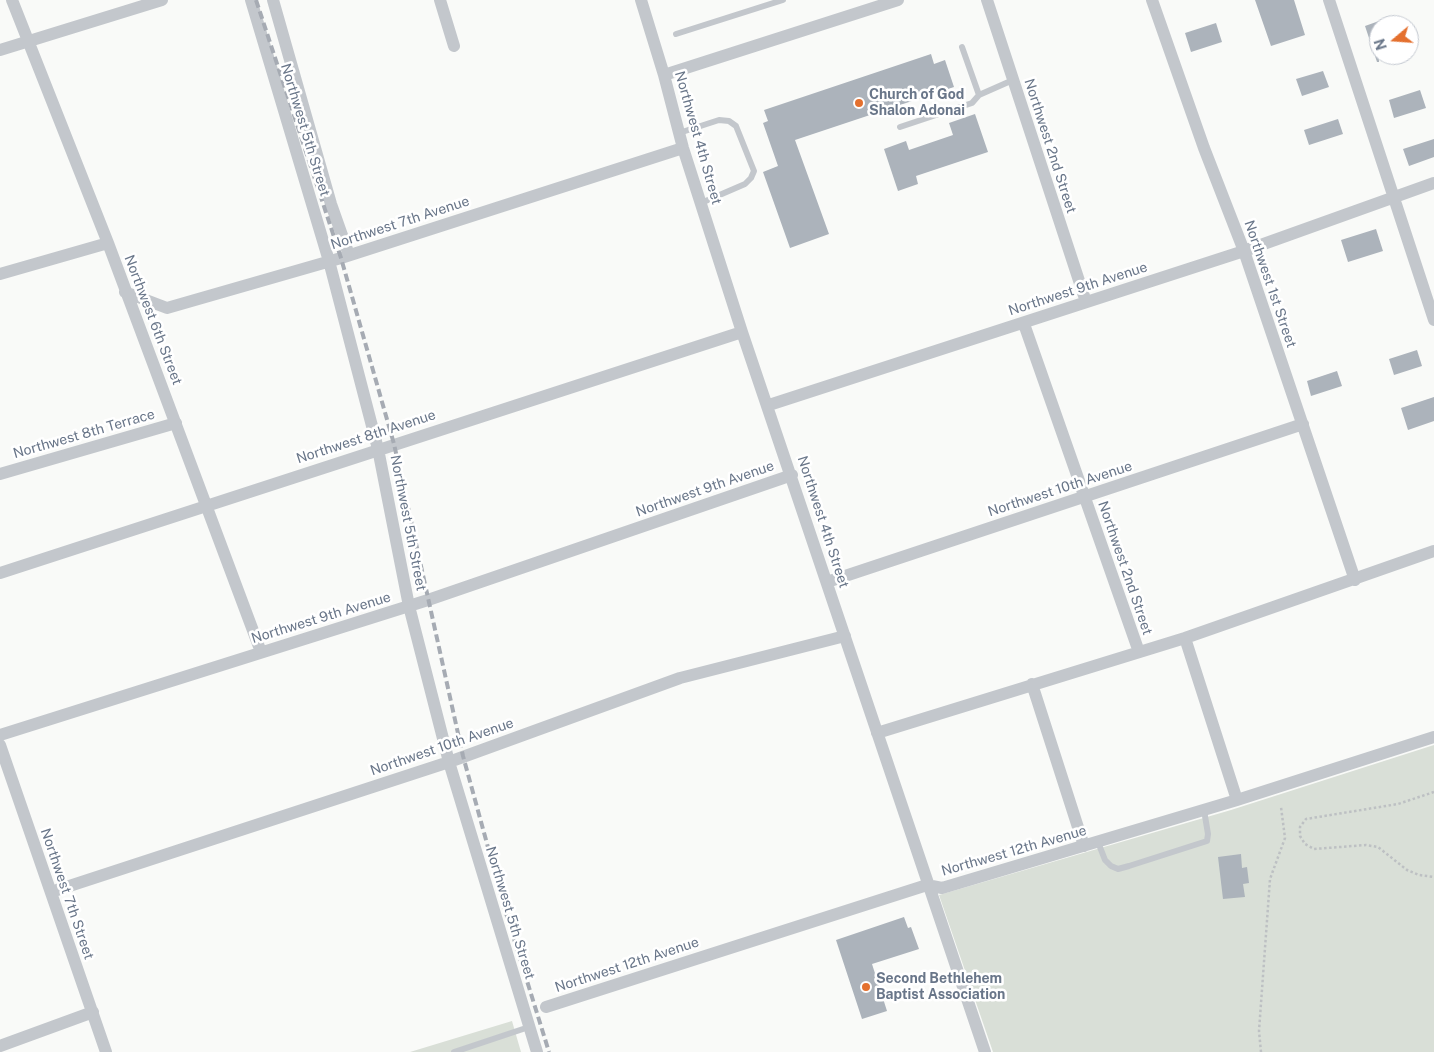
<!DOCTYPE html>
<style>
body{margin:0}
#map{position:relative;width:1434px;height:1052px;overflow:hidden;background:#f9faf8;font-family:"Public Sans",sans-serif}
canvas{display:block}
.north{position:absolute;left:1369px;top:15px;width:50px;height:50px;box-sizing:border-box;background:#fff;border:1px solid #c3c8d0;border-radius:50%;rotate:252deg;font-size:14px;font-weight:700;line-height:20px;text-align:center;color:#697689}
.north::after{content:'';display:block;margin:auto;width:18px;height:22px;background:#e4702e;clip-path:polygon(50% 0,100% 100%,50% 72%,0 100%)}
</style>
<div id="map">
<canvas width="1434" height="1052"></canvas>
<div class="north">N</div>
</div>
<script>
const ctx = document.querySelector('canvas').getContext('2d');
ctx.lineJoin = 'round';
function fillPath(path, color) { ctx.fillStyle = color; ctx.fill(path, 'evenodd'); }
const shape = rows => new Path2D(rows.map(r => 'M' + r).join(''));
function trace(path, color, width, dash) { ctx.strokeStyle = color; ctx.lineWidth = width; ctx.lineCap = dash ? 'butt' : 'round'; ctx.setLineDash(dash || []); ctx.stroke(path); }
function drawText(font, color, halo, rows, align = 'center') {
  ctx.font = font + ' "Public Sans",sans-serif'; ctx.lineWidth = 5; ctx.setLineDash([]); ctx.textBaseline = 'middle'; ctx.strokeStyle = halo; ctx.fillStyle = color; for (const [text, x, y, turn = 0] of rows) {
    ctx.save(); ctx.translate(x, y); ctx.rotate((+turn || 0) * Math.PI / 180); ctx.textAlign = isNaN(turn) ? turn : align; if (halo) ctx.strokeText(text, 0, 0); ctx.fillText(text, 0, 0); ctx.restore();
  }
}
fillPath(shape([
 [1434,745,1434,1052,993,1052,939,895,1231,810],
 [512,1021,521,1052,410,1052]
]), '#d9dfd7');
fillPath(shape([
 [1255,0,1294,0,1305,35,1271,46],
 [1379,21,1379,62,1377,62,1365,26],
 [1216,23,1222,42,1191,52,1185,33],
 [931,54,934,64,945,60,954,87,795,140,829,234,790,248,763,172,778,166,763,123,768,121,764,110],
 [1323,71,1329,87,1302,96,1296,79],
 [1420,90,1426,108,1394,118,1389,100],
 [975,114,988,152,916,176,918,184,898,191,884,149,906,141,909,150,953,135,949,123],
 [1338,119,1343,134,1309,145,1304,130],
 [1434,139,1434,157,1409,166,1403,149],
 [1376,229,1383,251,1348,262,1341,240],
 [1417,350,1422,366,1394,375,1389,359],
 [1337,371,1342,386,1311,396,1307,381],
 [1434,397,1434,421,1408,430,1401,408],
 [1241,854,1242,868,1247,867,1249,883,1243,884,1245,897,1223,899,1218,857],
 [904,917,908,928,911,927,919,949,872,964,887,1011,862,1019,836,940]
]), '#acb3bb');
trace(shape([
 [1434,792,1398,804,1306,819,1300,827,1300,836,1305,844,1314,849,1366,845,1378,847,1407,870,1419,875,1434,877],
 [1261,1052,1259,1031,1270,879,1285,838,1281,807]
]), '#bdc0c3', 2.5, [2.5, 2.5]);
trace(shape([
 [676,34,783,0],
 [962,47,979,95],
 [900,127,972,103,979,95,1013,80],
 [679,133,719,120,729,121,736,126,754,171,751,178,745,184,701,203],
 [1098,842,1105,860,1111,866,1118,869,1129,866,1207,841,1208,834,1204,810],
 [454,1052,529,1027]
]), '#c3c7cc', 6);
trace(shape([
 [12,0,108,243,261,652],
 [251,0,329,261,378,449,409,606,449,762,537,1052],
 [273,0,331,204,349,255],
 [440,0,454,46],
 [641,0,664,75,683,148,742,332,985,1052],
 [987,0,1086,302],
 [1152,0,1204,148,1244,251,1355,580],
 [1329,0,1434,320],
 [0,50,162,0],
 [664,75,898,0],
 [0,274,108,243],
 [125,292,167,308,341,258,683,148],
 [1024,324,1139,652],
 [769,405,1244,251,1434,183],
 [0,474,176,423],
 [0,573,742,332],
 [827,582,1303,424],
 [1185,638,1237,800],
 [1032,684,1084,846],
 [877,733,1185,638,1434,551],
 [0,735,428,600,792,475],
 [0,745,106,1052],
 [51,892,449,762,680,678,845,636],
 [546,1007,927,885,942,888,1237,800,1434,737],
 [0,1046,93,1012]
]), '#c3c7cc', 12);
trace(shape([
 [256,0,341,258,394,444,463,756,506,913,549,1052]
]), '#a6abb3', 4, [8, 4]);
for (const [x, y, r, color] of [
 [859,103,5,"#e4702e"],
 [866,987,5,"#e4702e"]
]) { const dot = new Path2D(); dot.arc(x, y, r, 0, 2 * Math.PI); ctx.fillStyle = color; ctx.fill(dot); trace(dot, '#fff', 2); }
drawText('bold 14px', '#697689', '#fff', [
 ["Church of God",869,95],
 ["Shalon Adonai",869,111],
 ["Second Bethlehem",876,979],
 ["Baptist Association",876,995]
], 'left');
drawText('14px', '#697689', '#fff', [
 ["Northwest 5th Street",305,130,73],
 ["Northwest 4th Street",698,138,74],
 ["Northwest 2nd Street",1050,146,72],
 ["Northwest 7th Avenue",400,223,-18],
 ["Northwest 1st Street",1270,284,71],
 ["Northwest 9th Avenue",1078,289,-18],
 ["Northwest 6th Street",153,320,69],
 ["Northwest 8th Terrace",84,434,-16],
 ["Northwest 8th Avenue",366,437,-18],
 ["Northwest 9th Avenue",705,489,-19],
 ["Northwest 10th Avenue",1060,489,-18],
 ["Northwest 4th Street",823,522,72],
 ["Northwest 5th Street",408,523,79],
 ["Northwest 2nd Street",1125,568,71],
 ["Northwest 9th Avenue",321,618,-17],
 ["Northwest 10th Avenue",442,747,-19],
 ["Northwest 12th Avenue",1014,851,-16],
 ["Northwest 7th Street",67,894,71],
 ["Northwest 5th Street",510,913,73],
 ["Northwest 12th Avenue",627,965,-18]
]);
</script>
